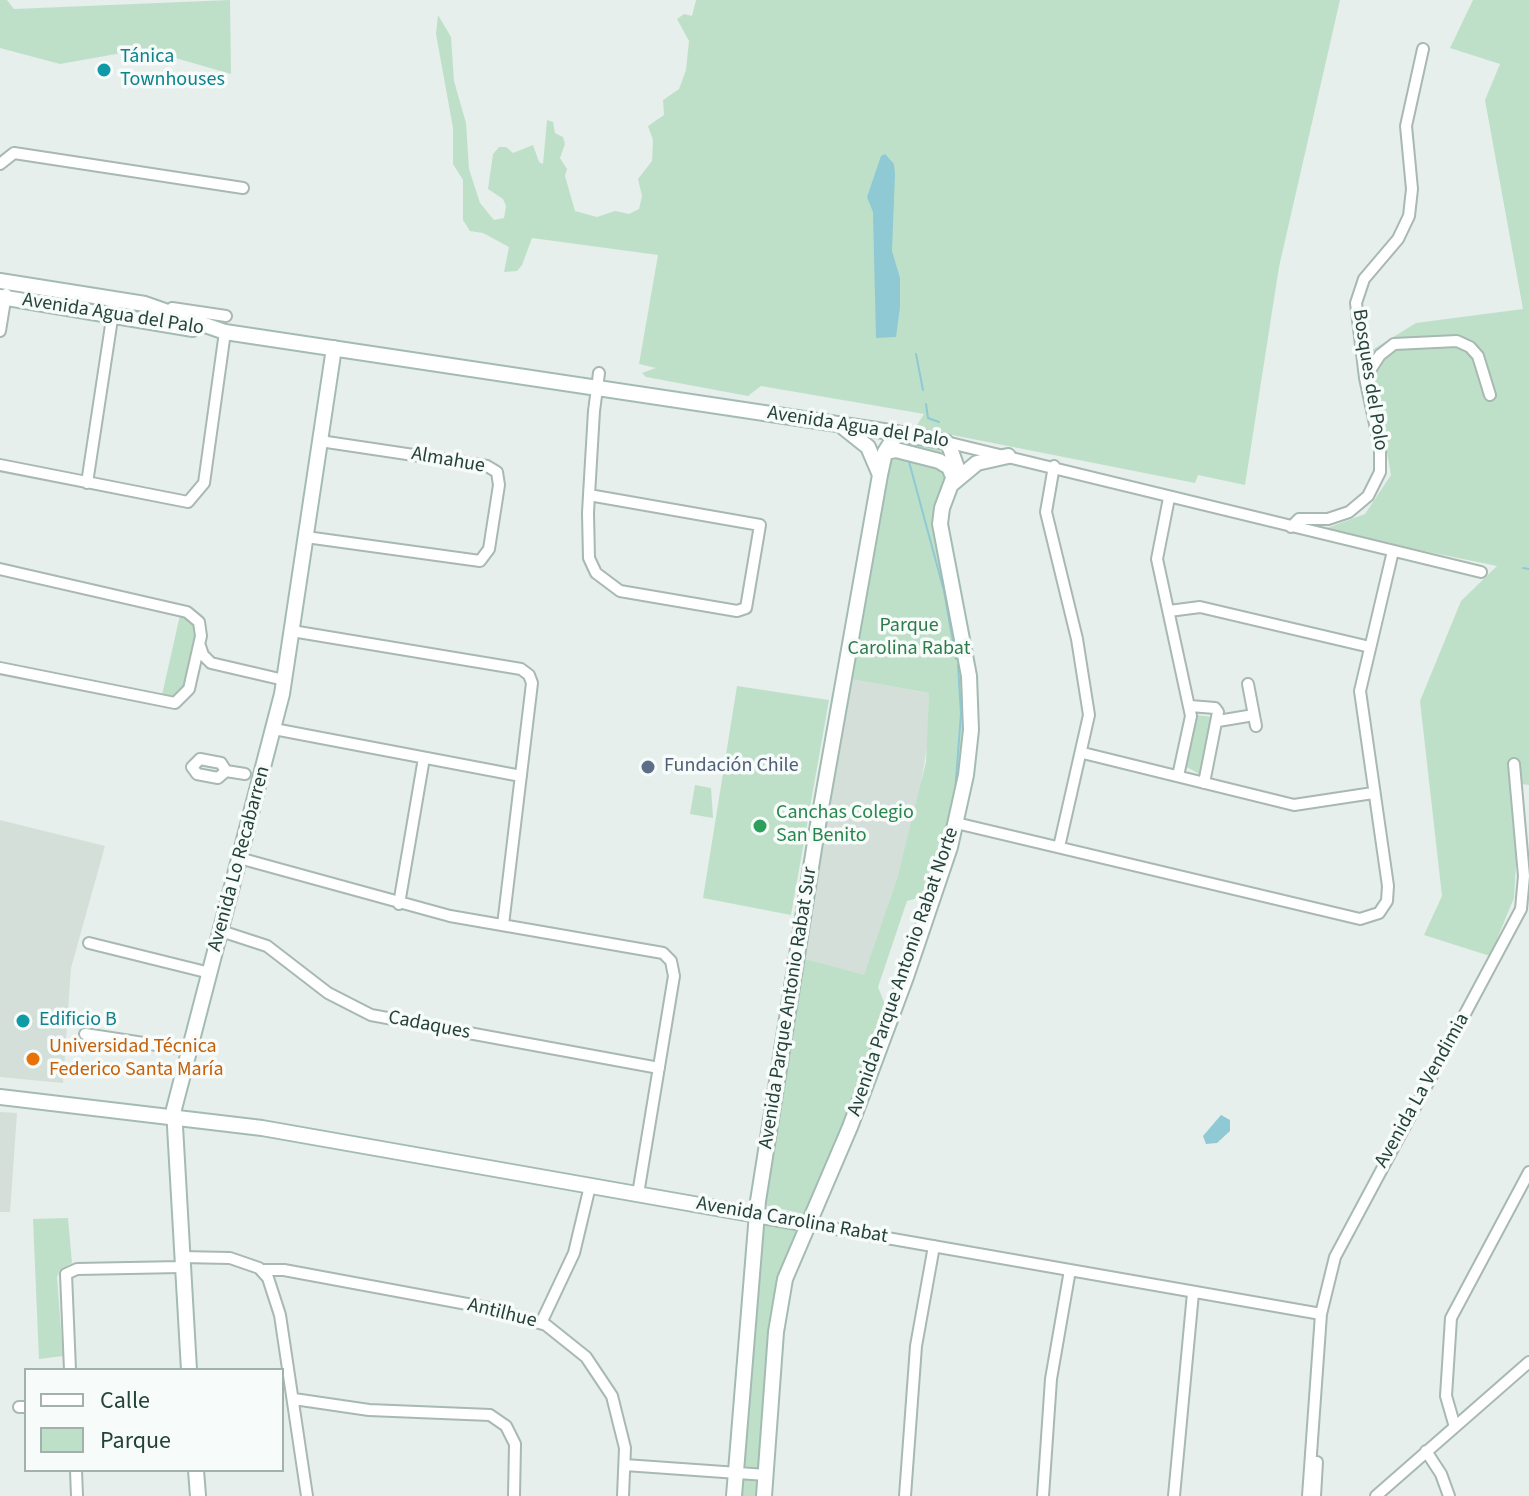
<!DOCTYPE html>
<meta charset="utf-8">
<style>
body{margin:0}
#map{position:relative;width:1529px;height:1496px;overflow:hidden;background:#e6efeb;font-family:"Source Sans 3",sans-serif}
canvas{display:block}
.legend{position:absolute;left:24px;top:1368px;width:260px;height:104px;box-sizing:border-box;background:#f7fbf9;border:2px solid #a3b1ad;margin:0;padding:10px 14px;list-style:none;font-size:24px;color:#24423a}
.legend li{display:flex;align-items:center;gap:16px;height:40px}
.legend b{width:40px;border:2px solid #a3b1ad}
</style>
<div id="map">
<canvas width="1529" height="1496"></canvas>
<ul class="legend">
<li><b style="height:10px;background:#fff"></b>Calle</li>
<li><b style="height:22px;background:#bfe0c8"></b>Parque</li>
</ul>
</div>
<script>
const ctx = document.querySelector('canvas').getContext('2d');
ctx.lineJoin = 'round';
function fillPath(path, color) { ctx.fillStyle = color; ctx.fill(path, 'evenodd'); }
const shape = rows => new Path2D(rows.map(r => 'M' + r).join(''));
function trace(path, color, width, dash) { ctx.strokeStyle = color; ctx.lineWidth = width; ctx.lineCap = dash ? 'butt' : 'round'; ctx.setLineDash(dash || []); ctx.stroke(path); }
function drawText(font, color, halo, rows, align = 'center') {
  ctx.font = font + ' "Source Sans 3",sans-serif'; ctx.lineWidth = 7; ctx.setLineDash([]); ctx.textBaseline = 'middle'; ctx.strokeStyle = halo; ctx.fillStyle = color; for (const [text, x, y, turn = 0] of rows) {
    ctx.save(); ctx.translate(x, y); ctx.rotate((+turn || 0) * Math.PI / 180); ctx.textAlign = isNaN(turn) ? turn : align; if (halo) ctx.strokeText(text, 0, 0); ctx.fillText(text, 0, 0); ctx.restore();
  }
}
fillPath(shape([
 [850,679,929,693,928,740,919,796,898,875,864,976,802,958],
 [0,820,105,846,71,968,63,1083,0,1077],
 [0,1112,17,1113,10,1212,0,1212]
]), '#d4dfda');
fillPath(shape([
 [0,0,7,0,14,9,230,0,231,74,144,49,60,64,0,48],
 [696,0,1340,0,1279,267,1245,485,1198,475,1195,483,922,429,917,425,924,414,761,386,748,396,646,377,642,373,656,368,639,364,658,255,532,238,522,265,517,271,504,272,509,247,483,233,470,231,463,220,463,180,453,164,453,128,436,34,438,15,451,37,454,81,466,123,469,169,480,203,494,220,504,218,506,206,503,199,488,189,493,154,499,147,506,147,513,153,533,145,539,162,543,164,547,120,553,122,555,133,563,137,565,144,560,158,567,169,565,176,575,211,597,217,615,211,629,214,639,209,642,196,638,179,652,161,653,140,648,126,664,115,663,100,679,89,686,70,689,41,677,19,684,14,692,16],
 [1473,0,1529,0,1529,785,1521,784,1514,898,1490,956,1424,935,1442,896,1420,701,1461,601,1497,566,1322,530,1365,514,1391,475,1369,352,1416,323,1523,309,1485,100,1500,64,1450,48],
 [899,440,939,446,949,477,939,500,962,652,965,731,962,772,932,894,907,901,878,987,888,1012,836,1145,804,1214,764,1205,802,958,864,975,898,875,926,762,929,693,850,679,892,450],
 [180,615,191,620,197,632,185,687,173,696,162,695],
 [737,686,829,700,791,915,703,898],
 [1196,715,1213,717,1203,771,1199,774,1185,766],
 [695,785,711,788,713,818,690,814],
 [68,1218,72,1263,60,1270,57,1277,63,1356,39,1359,33,1219],
 [765,1222,795,1227,797,1234,763,1466,758,1471,745,1470,741,1467,760,1227],
 [743,1478,758,1479,760,1496,738,1496]
]), '#bfe0c8');
fillPath(shape([
 [885,154,894,164,895,174,892,251,900,278,900,307,896,337,876,338,873,212,867,197,881,156],
 [1221,1115,1230,1120,1230,1131,1217,1143,1206,1144,1203,1136]
]), '#8ec9d4');
trace(shape([
 [916,354,923,390],
 [926,404,928,418,939,422],
 [908,458,944,591,956,659],
 [1523,568,1529,569],
 [955,792,961,714,958,665],
 [926,896,927,893],
 [911,939,921,908],
 [893,986,904,957]
]), '#8ec9d4', 2);
const street = shape([
 [0,164,14,153,243,188],
 [172,308,226,316],
 [0,331,6,294],
 [1365,378,1380,355,1394,344,1457,341,1470,347,1478,356,1490,395],
 [946,442,1481,572],
 [0,465,188,502,204,483,225,332],
 [1054,466,1046,512,1077,639,1089,715,1059,847],
 [87,483,115,299],
 [589,495,760,525,746,608,737,611,620,591,596,573,589,558,588,513,589,495,594,411,599,373],
 [1169,498,1157,559,1191,716,1178,776],
 [1291,527,1299,519,1328,519,1349,512,1368,496,1380,472,1380,447,1365,378,1356,303,1364,279,1398,239,1409,216,1412,189,1406,126,1423,49],
 [306,537,480,561,489,549,499,485,497,472,487,466,320,441],
 [0,569,187,612,199,622,201,636,189,689,175,703,0,668],
 [1169,611,1200,607,1370,647],
 [292,631,521,669,529,675,532,683,503,925],
 [200,646,203,655,211,663,284,680],
 [1248,684,1256,726],
 [1190,706,1215,708,1218,712,1204,783],
 [1218,721,1254,715],
 [274,729,521,776],
 [1083,753,1294,805,1373,793],
 [226,771,218,778,197,774,192,767,200,759,221,763,226,771,245,774],
 [956,823,1360,919,1379,913,1387,901,1388,886,1360,691,1393,551],
 [239,858,450,916,663,953,671,961,674,976,638,1194],
 [399,904,424,758],
 [221,931,267,946,328,993,371,1015,659,1068],
 [89,943,210,973],
 [85,1034,189,1050],
 [807,1224,1321,1314],
 [181,1257,230,1258,259,1268,268,1278,280,1315,307,1496],
 [262,1270,284,1270,494,1309,546,1325,586,1357,612,1396,625,1448,623,1496],
 [541,1323,574,1253,590,1186],
 [70,1370,66,1274,77,1269,181,1267],
 [294,1399,369,1410,490,1415,506,1426,515,1444,514,1496],
 [19,1407,26,1407],
 [1455,1427,1446,1396,1451,1318,1529,1172],
 [1426,1451,1441,1474,1449,1496],
 [625,1465,766,1475],
 [76,1470,77,1496],
 [905,1496,916,1346,934,1246],
 [1043,1496,1051,1379,1070,1270],
 [1174,1496,1193,1293],
 [1308,1496,1321,1314,1335,1257,1521,909,1524,876,1514,764],
 [1315,1496,1317,1462],
 [1376,1496,1529,1362]
]);
const secondary = shape([
 [0,281,145,304,225,332,897,433,946,442,950,448,957,468,942,508,940,524,969,676,971,730,966,775,950,847,906,977,850,1127,785,1279,776,1332,764,1496],
 [0,297,193,329],
 [843,427,868,447,880,475],
 [885,452,896,450,939,461,949,467,954,479],
 [953,483,977,463,1008,456],
 [0,1097,262,1128,807,1224],
 [189,1370,174,1109,282,694,334,348],
 [196,1470,198,1496],
 [734,1496,758,1201,816,836,880,475,885,452,897,433]
]);
trace(street, '#a8b8b2', 14);
trace(secondary, '#a4bbb3', 18);
trace(street, '#fff', 10);
trace(secondary, '#fff', 14);
for (const [x, y, r, color] of [
 [104,70,8,"#0f9aa8"],
 [648,767,8,"#5c6f8a"],
 [760,826,8,"#2e9e5b"],
 [23,1021,8,"#0f9aa8"],
 [33,1059,8,"#e8710a"]
]) { const dot = new Path2D(); dot.arc(x, y, r, 0, 2 * Math.PI); ctx.fillStyle = color; ctx.fill(dot); trace(dot, '#f7fbf9', 3); }
drawText('20px', '#0d838f', '#f7fbf9', [
 ["Tánica",120,58],
 ["Townhouses",120,81],
 ["Edificio B",39,1021]
], 'left');
drawText('20px', '#24423a', '#f7fbf9', [
 ["Avenida Agua del Palo",113,315,9],
 ["Bosques del Polo",1369,380,81],
 ["Avenida Agua del Palo",858,428,9],
 ["Almahue",448,461,10],
 ["Avenida Lo Recabarren",240,859,-75],
 ["Avenida Parque Antonio Rabat Norte",904,972,-71],
 ["Avenida Parque Antonio Rabat Sur",789,1008,-81],
 ["Cadaques",429,1026,11],
 ["Avenida La Vendimia",1423,1091,-61],
 ["Avenida Carolina Rabat",792,1221,10],
 ["Antilhue",502,1314,14]
]);
drawText('20px', '#2d7a4b', '#f7fbf9', [
 ["Parque",909,627],
 ["Carolina Rabat",909,650]
]);
drawText('20px', '#4e5e75', '#f7fbf9', [
 ["Fundación Chile",664,767]
], 'left');
drawText('20px', '#27864d', '#f7fbf9', [
 ["Canchas Colegio",776,814],
 ["San Benito",776,837]
], 'left');
drawText('20px', '#c56008', '#f7fbf9', [
 ["Universidad Técnica",49,1048],
 ["Federico Santa María",49,1071]
], 'left');
</script>
